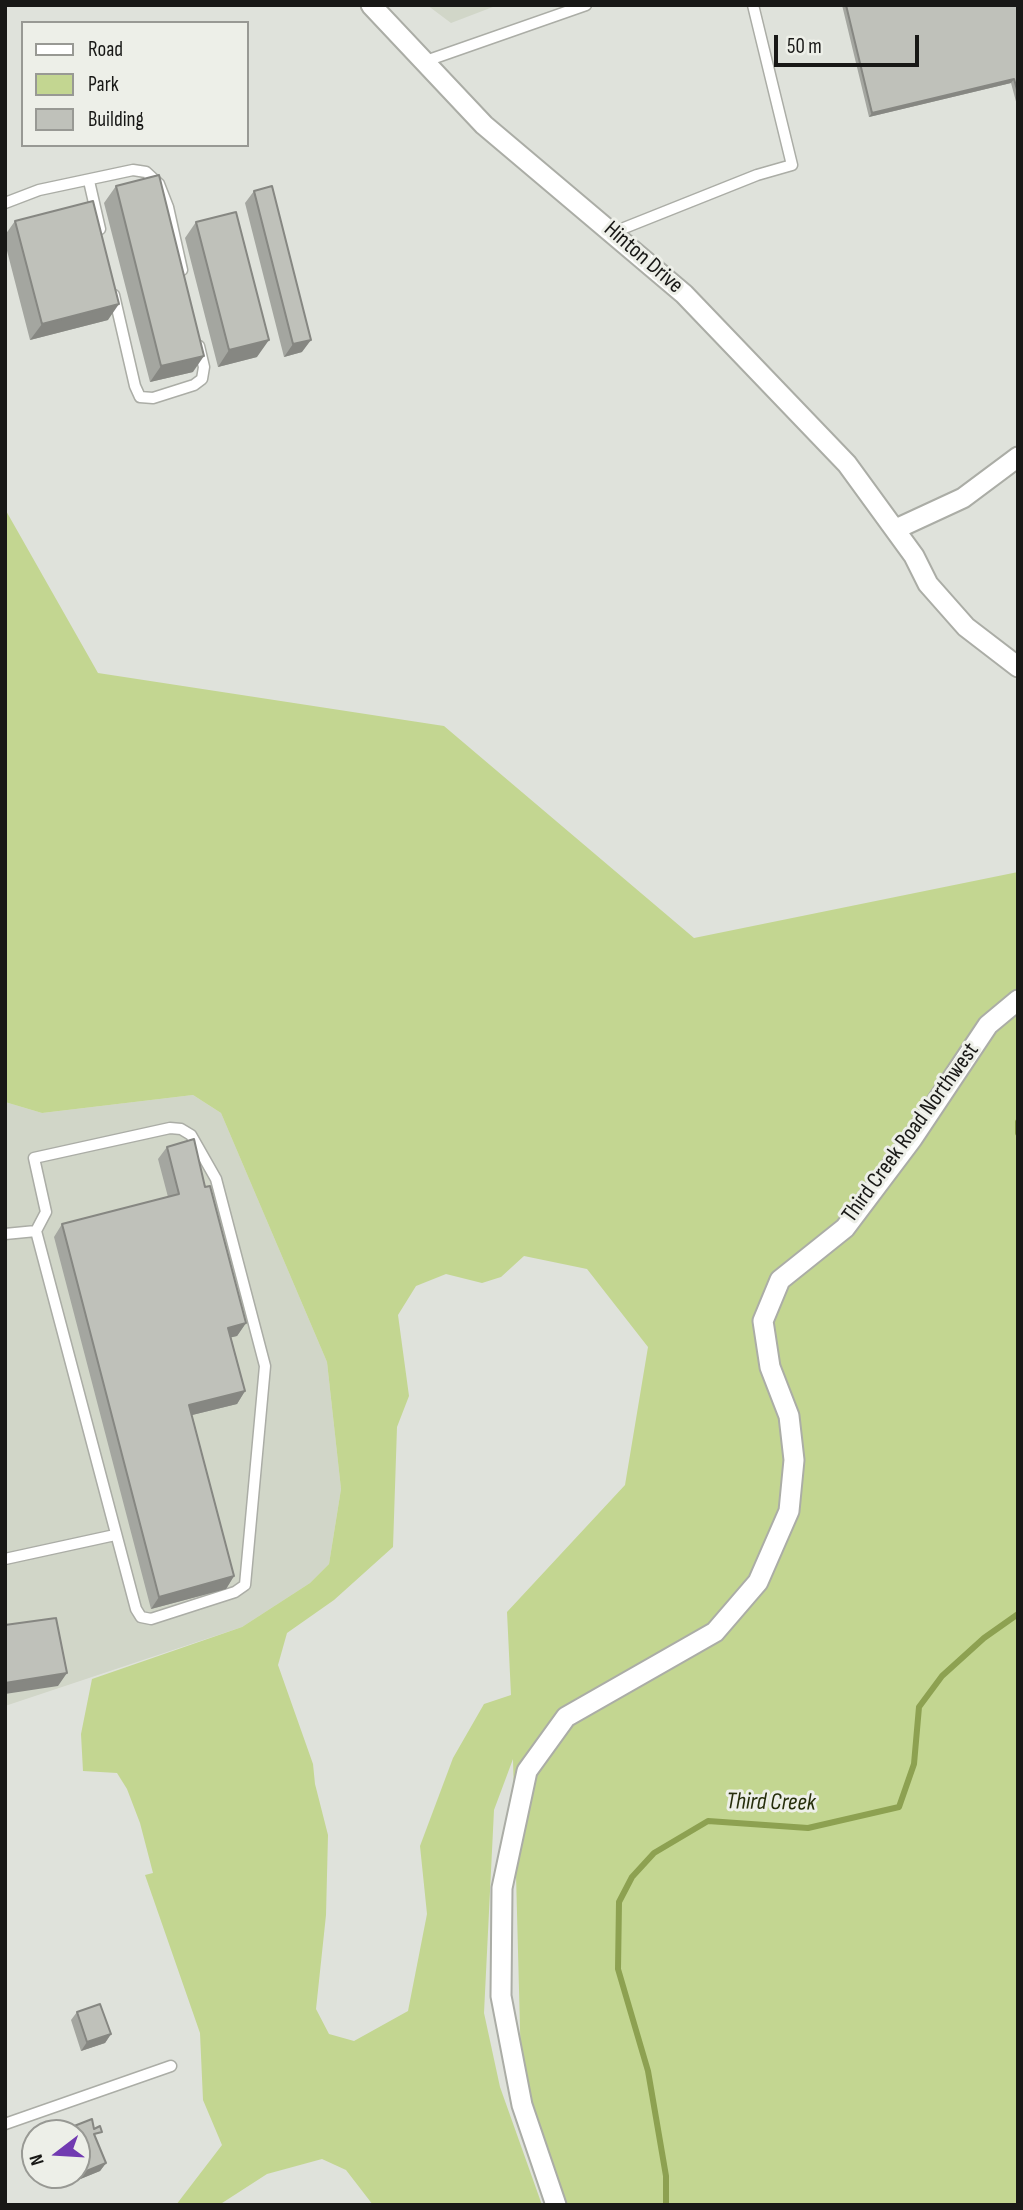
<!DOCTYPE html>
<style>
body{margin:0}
#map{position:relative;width:1023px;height:2210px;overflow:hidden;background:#dfe2db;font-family:"Sofia Sans Condensed",sans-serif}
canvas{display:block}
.frame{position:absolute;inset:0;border:7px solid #181816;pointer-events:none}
.legend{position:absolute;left:21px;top:21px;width:228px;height:126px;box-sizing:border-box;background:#edefe8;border:2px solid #989994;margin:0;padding:9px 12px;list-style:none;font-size:21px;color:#181816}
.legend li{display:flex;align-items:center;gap:14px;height:35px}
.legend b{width:35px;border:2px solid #989994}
.north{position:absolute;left:21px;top:2119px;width:70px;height:70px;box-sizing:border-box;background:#edefe8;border:2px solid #989994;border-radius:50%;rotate:253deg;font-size:19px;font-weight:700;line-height:28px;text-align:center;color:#181816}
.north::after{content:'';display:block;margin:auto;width:24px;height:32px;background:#713ab1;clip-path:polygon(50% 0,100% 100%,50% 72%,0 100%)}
.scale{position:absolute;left:774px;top:35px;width:145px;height:32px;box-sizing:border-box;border:4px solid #181816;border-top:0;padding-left:9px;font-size:21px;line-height:24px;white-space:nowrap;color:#181816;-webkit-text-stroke:5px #edefe8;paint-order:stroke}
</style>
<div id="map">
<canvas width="1023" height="2210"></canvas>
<div class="frame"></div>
<ul class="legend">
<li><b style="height:9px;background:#fff"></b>Road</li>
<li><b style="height:19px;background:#c3d691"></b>Park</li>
<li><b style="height:19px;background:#bfc1ba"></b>Building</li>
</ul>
<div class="north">N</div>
<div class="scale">50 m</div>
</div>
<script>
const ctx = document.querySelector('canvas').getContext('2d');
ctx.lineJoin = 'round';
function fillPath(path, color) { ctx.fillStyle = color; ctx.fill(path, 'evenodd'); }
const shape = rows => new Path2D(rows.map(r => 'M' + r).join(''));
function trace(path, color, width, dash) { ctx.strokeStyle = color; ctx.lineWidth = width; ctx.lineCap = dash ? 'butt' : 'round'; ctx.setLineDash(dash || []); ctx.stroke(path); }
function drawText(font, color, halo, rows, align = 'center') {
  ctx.font = font + ' "Sofia Sans Condensed",sans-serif'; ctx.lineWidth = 6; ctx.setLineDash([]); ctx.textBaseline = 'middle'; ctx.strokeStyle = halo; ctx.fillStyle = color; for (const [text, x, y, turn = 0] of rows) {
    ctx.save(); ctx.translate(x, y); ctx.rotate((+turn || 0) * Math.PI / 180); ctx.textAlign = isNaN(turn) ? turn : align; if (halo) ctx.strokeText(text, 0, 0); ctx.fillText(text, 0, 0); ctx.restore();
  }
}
fillPath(shape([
 [427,5,498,5,451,23],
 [193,1095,221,1113,327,1362,341,1489,329,1564,310,1583,242,1627,5,1706,5,1102,42,1113]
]), '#d1d6c8');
fillPath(shape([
 [5,509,98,673,444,726,694,938,1018,872,1018,2205,557,2205,522,2105,513,1759,494,1810,484,2013,500,2087,542,2205,373,2205,346,2170,322,2159,267,2174,219,2205,176,2205,222,2145,203,2100,200,2033,145,1875,153,1873,140,1823,127,1789,117,1773,83,1771,81,1734,92,1679,242,1627,310,1583,329,1564,341,1489,327,1362,221,1113,193,1095,42,1113,5,1102],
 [524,1256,587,1269,648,1347,625,1485,507,1612,511,1695,484,1704,453,1758,420,1846,427,1914,408,2011,354,2041,329,2034,316,2009,326,1915,328,1835,315,1784,313,1764,278,1665,287,1633,334,1600,393,1547,397,1427,409,1396,398,1315,416,1286,446,1274,482,1283,501,1277]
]), '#c3d691');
trace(shape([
 [1018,1122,1018,1133],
 [666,2205,666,2176,648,2071,618,1969,619,1902,632,1877,654,1853,708,1821,808,1828,899,1807,914,1764,919,1707,942,1676,984,1638,1018,1614]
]), '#8da151', 6);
const lane = shape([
 [423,62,586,5],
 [89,181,100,229],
 [5,203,39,190,133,170,146,172,159,184,168,207,182,270],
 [614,232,757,175,792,165,753,5],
 [114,295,135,386,140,397,153,398,194,385,202,379,204,367,199,346],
 [5,1234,36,1231,136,1609,141,1617,151,1619,235,1592,245,1585,265,1366,216,1179,191,1135,181,1129,170,1128,34,1158,46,1212,36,1231],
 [5,1559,115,1535],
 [5,2124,171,2066]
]);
const street = shape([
 [371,5,484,125,684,294,847,464,914,556,928,584,966,627,1018,667],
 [896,529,963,498,1018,457],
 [556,2205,522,2105,501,1996,502,1888,527,1771,566,1717,715,1632,758,1582,789,1511,794,1460,789,1416,770,1367,763,1321,780,1280,845,1228,912,1139,988,1025,1018,1000]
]);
trace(lane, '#abada6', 13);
trace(street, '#abada6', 23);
trace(lane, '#fff', 10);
trace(street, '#fff', 19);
fillPath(shape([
 [842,5,1018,5,1018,109,1011,83,869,117],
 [116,186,193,372,150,382,104,203],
 [254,191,302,352,284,357,245,203],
 [15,221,108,320,30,340,5,243,5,235],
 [196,222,257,357,218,367,185,238],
 [167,1147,205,1187,246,1323,237,1336,231,1337,245,1391,237,1404,192,1415,234,1576,226,1589,151,1609,54,1237,62,1224,168,1197,158,1159],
 [77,2012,111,2034,105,2043,81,2051,71,2020],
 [69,2128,96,2139,106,2163,100,2171,78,2180,76,2175,77,2175,77,2133,66,2133]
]), '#a4a6a0');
fillPath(shape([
 [1014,79,1011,83,869,117,872,113],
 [119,304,108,320,30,340,42,324],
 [269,340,257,357,218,367,229,350],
 [311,340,302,352,284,357,293,344],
 [204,356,193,372,150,382,161,366],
 [246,1323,237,1336,220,1340,228,1328],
 [245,1391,237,1404,180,1418,189,1405],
 [234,1576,226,1589,151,1609,159,1597],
 [67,1673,58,1686,5,1694,5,1683],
 [111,2034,105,2043,81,2051,87,2042],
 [106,2163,100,2171,78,2180,84,2172]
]), '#868782');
const building = shape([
 [846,5,1018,5,1018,93,1014,79,872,113,846,5],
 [159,175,204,356,161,366,116,186,159,175],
 [272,186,311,340,293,344,254,191,272,186],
 [93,201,119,304,42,324,15,221,93,201],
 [236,212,269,340,229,350,196,222,236,212],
 [194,1139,205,1187,210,1186,246,1323,228,1328,245,1391,189,1405,234,1576,159,1597,62,1224,179,1194,167,1147,194,1139],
 [56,1618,67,1673,5,1683,5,1625,56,1618],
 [100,2004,111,2034,87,2042,77,2012,100,2004],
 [92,2119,94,2129,100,2126,102,2132,94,2134,106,2163,84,2172,79,2159,77,2160,77,2133,71,2133,69,2128,92,2119]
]);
fillPath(building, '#bfc1ba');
trace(building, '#868782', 2);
drawText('23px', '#181816', '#edefe8', [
 ["Hinton Drive",643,258,41],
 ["Third Creek Road Northwest",911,1133,-54]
]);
drawText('italic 24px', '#262e0b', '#edefe8', [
 ["Third Creek",771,1803,1]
]);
</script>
